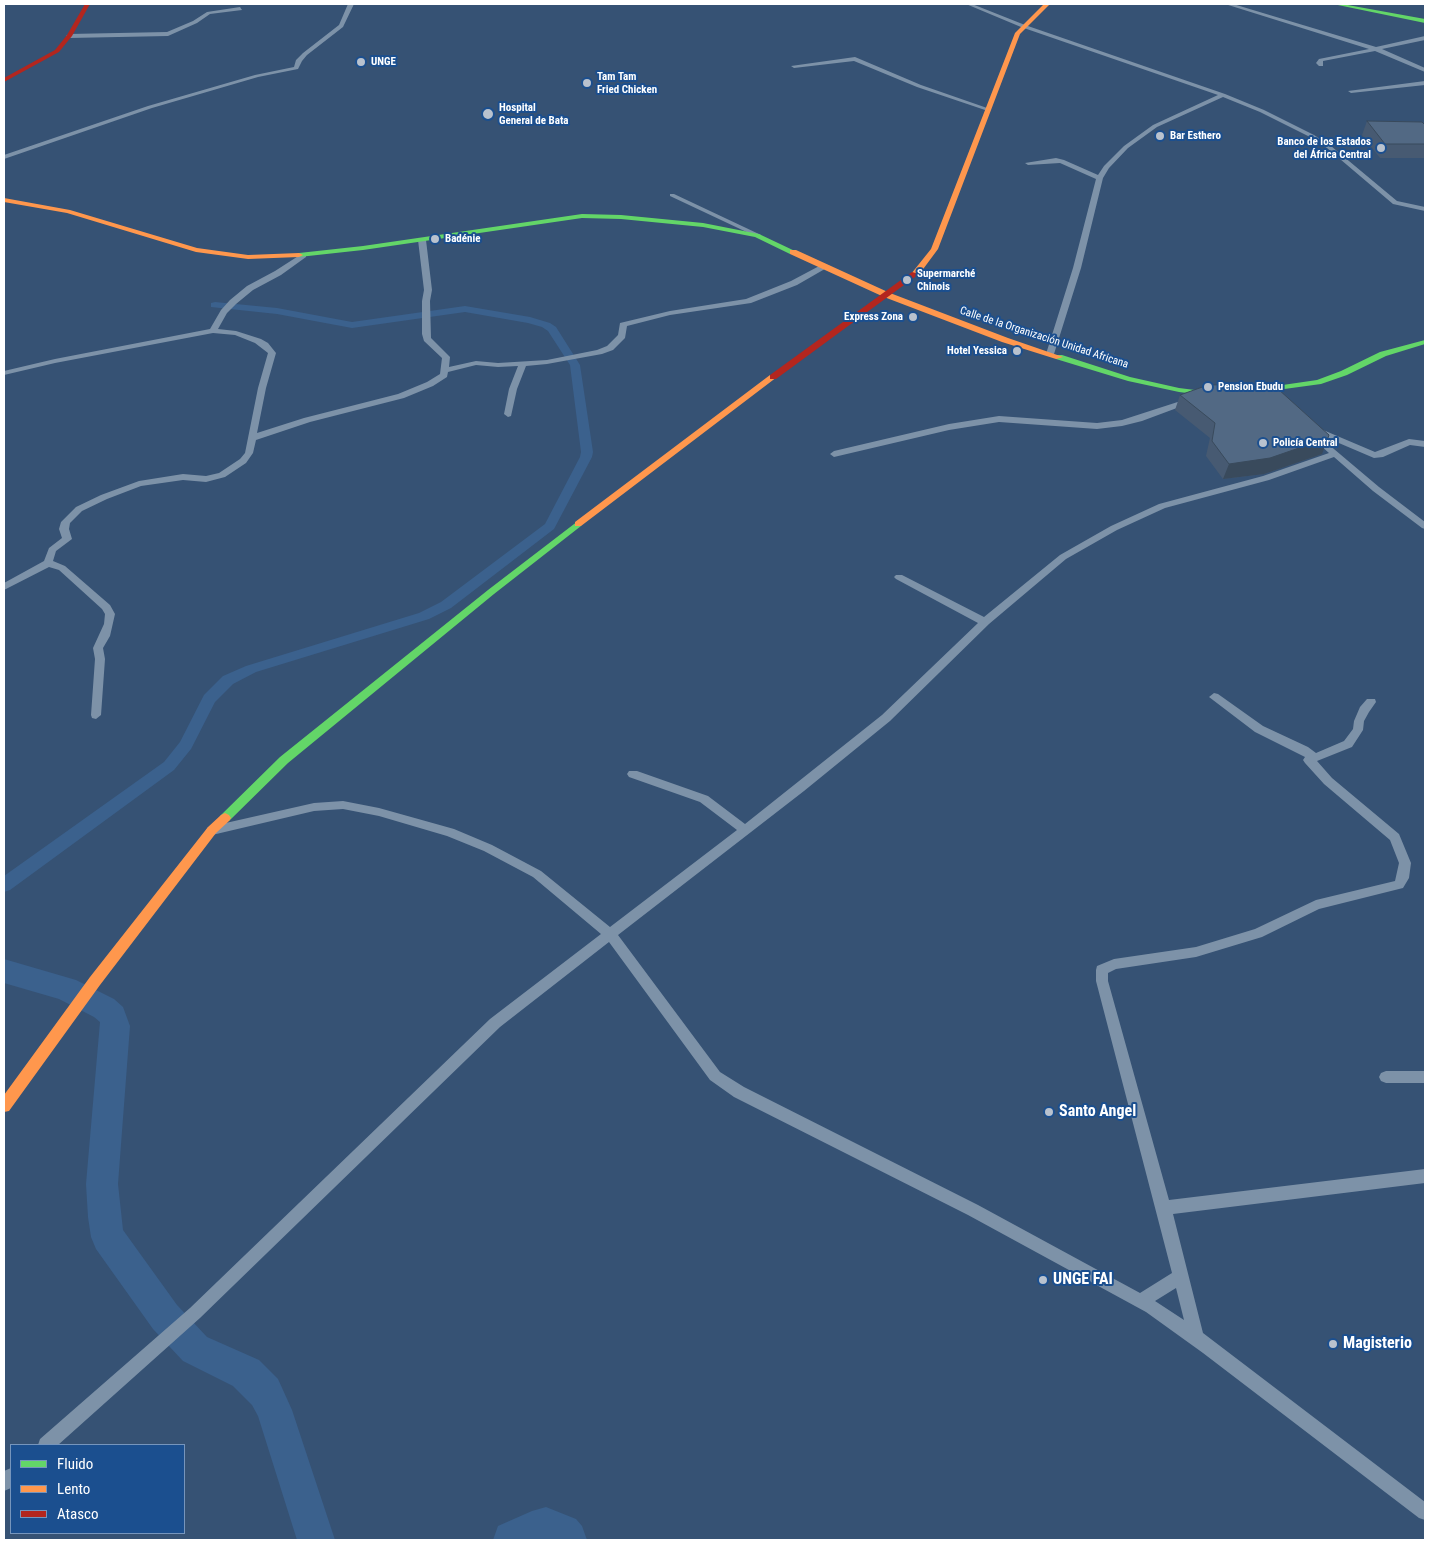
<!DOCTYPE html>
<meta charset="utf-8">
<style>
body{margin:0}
#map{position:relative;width:1429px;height:1544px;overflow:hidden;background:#365274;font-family:"Roboto Condensed",sans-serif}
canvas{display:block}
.frame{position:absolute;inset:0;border:5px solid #fff;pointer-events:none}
.legend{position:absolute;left:10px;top:1444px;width:175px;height:90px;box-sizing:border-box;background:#1b4f8f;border:1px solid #7695bc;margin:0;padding:6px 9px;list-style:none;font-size:15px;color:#fff}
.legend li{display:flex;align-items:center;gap:10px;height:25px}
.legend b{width:25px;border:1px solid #7695bc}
</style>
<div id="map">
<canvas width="1429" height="1544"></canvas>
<div class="frame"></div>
<ul class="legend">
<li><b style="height:6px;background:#63d668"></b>Fluido</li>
<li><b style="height:6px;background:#ff974d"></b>Lento</li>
<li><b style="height:6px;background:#b3261e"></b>Atasco</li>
</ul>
</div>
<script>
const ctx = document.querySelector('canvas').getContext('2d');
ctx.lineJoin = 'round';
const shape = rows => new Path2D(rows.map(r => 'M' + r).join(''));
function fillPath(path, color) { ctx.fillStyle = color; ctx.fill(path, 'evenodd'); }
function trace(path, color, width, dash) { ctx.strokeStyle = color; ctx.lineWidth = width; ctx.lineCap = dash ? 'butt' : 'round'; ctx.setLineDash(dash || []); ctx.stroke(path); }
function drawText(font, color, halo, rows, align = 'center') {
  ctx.font = font + ' "Roboto Condensed",sans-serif'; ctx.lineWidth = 4; ctx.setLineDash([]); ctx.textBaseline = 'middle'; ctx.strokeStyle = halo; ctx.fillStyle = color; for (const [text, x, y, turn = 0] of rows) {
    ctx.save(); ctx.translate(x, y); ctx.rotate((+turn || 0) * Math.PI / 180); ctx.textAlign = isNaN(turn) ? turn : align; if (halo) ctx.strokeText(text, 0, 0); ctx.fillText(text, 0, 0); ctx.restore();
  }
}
fillPath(shape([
 [215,302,277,308,352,322,465,306,530,317,550,323,556,327,580,365,593,452,592,457,554,529,451,608,429,619,256,672,233,684,215,702,191,749,174,770,10,890,4,892,4,876,164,762,180,742,204,695,223,676,246,666,419,613,441,602,545,524,580,457,581,452,570,365,548,331,542,327,528,323,465,312,352,328,277,314,211,307,211,303,215,302]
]), '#3b618d');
fillPath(shape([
 [4,959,76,980,114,999,123,1007,130,1026,118,1184,123,1230,177,1305,207,1337,259,1360,278,1379,292,1410,335,1540,297,1540,258,1416,252,1405,233,1386,183,1361,153,1329,96,1249,91,1237,88,1217,86,1184,100,1022,94,1017,59,999,4,983,4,959],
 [546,1507,576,1519,582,1526,587,1540,493,1540,498,1526,532,1511,546,1507]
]), '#3b618d');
fillPath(shape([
 [348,4,354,4,343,27,307,55,302,61,298,69,258,77,152,108,4,159,4,155,148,106,255,75,294,67,296,60,303,53,339,25,348,4],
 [966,4,972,4,1025,25,1225,94,1264,110,1314,135,1331,146,1397,201,1425,207,1425,211,1393,204,1327,148,1310,137,1260,112,1223,97,1157,127,1128,148,1109,168,1103,178,1081,268,1054,354,1047,356,1046,354,1073,268,1096,179,1060,163,1028,165,1025,163,1056,158,1064,160,1098,175,1104,166,1124,146,1153,125,1218,95,1021,27,966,4],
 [1225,4,1233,4,1376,47,1425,36,1425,40,1382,49,1425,68,1425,72,1375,51,1323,61,1323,66,1319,66,1316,63,1319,59,1369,49,1225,4],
 [240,7,242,10,210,14,197,23,168,36,69,38,66,36,69,34,167,32,193,21,207,12,240,7],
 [855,57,921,85,990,109,985,110,917,87,854,61,794,68,791,66,855,57],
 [1425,81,1425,85,1351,93,1348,91,1425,81],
 [670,194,674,194,761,235,755,236,670,196,670,194],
 [422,238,426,240,432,290,430,301,431,338,450,357,449,367,476,361,498,363,547,360,597,350,607,346,618,335,620,323,670,311,746,299,791,281,823,264,830,266,797,285,751,303,670,315,627,326,625,338,613,350,602,354,547,364,526,366,517,389,511,416,508,417,504,414,509,389,518,366,498,367,476,365,448,372,447,377,433,386,404,398,310,422,256,440,253,453,246,463,225,477,206,482,183,480,141,486,107,499,82,511,70,523,69,529,72,539,56,551,53,561,65,566,110,605,115,614,110,636,103,648,105,659,101,715,96,719,92,718,91,715,95,659,93,648,104,624,105,614,102,609,59,570,49,567,4,590,4,583,44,561,49,548,62,538,59,529,61,522,76,507,101,495,139,481,183,474,206,476,219,473,240,459,245,453,258,388,268,353,255,343,235,335,213,333,55,363,4,375,4,371,55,359,210,329,221,310,230,300,247,286,275,271,303,253,306,253,306,257,281,275,253,290,236,304,227,313,218,329,236,331,261,339,268,343,276,353,266,388,257,433,304,418,398,394,427,382,440,374,442,358,424,341,422,334,422,301,424,290,418,240,422,238],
 [1190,398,1194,400,1193,402,1142,421,1122,426,1097,429,999,422,949,430,834,457,830,454,834,451,949,424,999,416,1097,423,1122,420,1190,398],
 [1316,427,1375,452,1409,439,1425,441,1425,447,1410,445,1383,457,1374,458,1313,432,1312,430,1316,427],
 [1315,433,1379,487,1425,522,1425,529,1422,528,1373,491,1334,457,1269,480,1165,508,1117,530,1066,559,989,624,890,721,804,791,618,935,720,1072,744,1087,978,1205,1140,1293,1172,1273,1096,981,1096,970,1097,966,1114,959,1196,947,1255,929,1316,900,1395,881,1399,863,1390,840,1324,784,1305,763,1303,760,1305,757,1255,732,1209,697,1214,693,1218,694,1263,726,1308,747,1316,753,1344,741,1353,729,1354,721,1360,707,1367,699,1375,699,1376,702,1369,712,1364,721,1363,730,1352,747,1317,761,1332,778,1399,834,1411,863,1409,878,1403,888,1319,909,1262,937,1196,957,1116,969,1108,973,1108,981,1169,1200,1425,1169,1425,1183,1173,1214,1203,1333,1425,1502,1425,1520,1419,1518,1203,1353,1146,1312,968,1215,734,1097,710,1080,609,942,500,1027,200,1318,58,1445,38,1445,40,1439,190,1308,490,1019,601,934,533,877,484,851,447,836,379,816,343,809,314,811,212,835,208,833,206,830,208,827,314,803,343,801,379,808,454,829,492,845,541,871,610,927,737,830,700,802,629,777,627,774,629,771,637,771,708,796,745,824,882,715,978,623,896,579,894,577,896,575,902,575,984,617,1060,555,1111,526,1159,504,1263,476,1329,453,1312,438,1312,434,1315,433],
 [1176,1288,1184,1320,1155,1301,1176,1288],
 [1386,1071,1425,1071,1425,1083,1386,1083,1381,1081,1379,1077,1381,1073,1386,1071],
 [11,1468,11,1488,4,1491,4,1471,11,1468]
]), '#7d92a8');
fillPath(shape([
 [1333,4,1342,4,1425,19,1425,23,1333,4],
 [582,214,621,215,703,223,759,234,797,252,790,254,755,237,703,227,621,219,582,218,363,250,299,257,295,255,299,253,363,246,582,214],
 [1425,340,1425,344,1386,356,1347,375,1321,384,1255,393,1251,391,1255,389,1317,380,1341,371,1380,352,1425,340],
 [1056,355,1062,355,1130,377,1179,388,1211,392,1215,394,1211,396,1179,392,1128,381,1056,359,1056,355],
 [578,521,581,522,581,526,494,594,288,763,229,821,221,821,219,818,221,815,280,757,488,590,578,521]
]), '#63d668');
fillPath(shape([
 [1044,4,1050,4,1020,34,938,249,918,276,912,276,911,274,931,249,1015,33,1044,4],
 [4,198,70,210,197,248,248,255,299,253,303,255,299,257,248,259,196,252,67,213,4,202,4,198],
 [790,250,796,250,890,293,1008,338,1063,357,1056,359,1002,342,884,297,790,254,790,250],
 [770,375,777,377,581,526,575,526,575,522,770,375],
 [225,813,229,815,231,818,229,821,216,833,100,985,9,1111,4,1112,4,1095,90,977,208,827,221,815,225,813]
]), '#ff974d');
fillPath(shape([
 [85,4,90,4,72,36,59,52,4,82,4,78,55,50,67,35,85,4],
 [912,272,919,274,776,379,770,379,770,375,912,272]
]), '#b3261e');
fillPath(shape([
 [1355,4,1367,4,1365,6],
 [1367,121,1425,125,1425,158,1380,158,1362,135],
 [1180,395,1322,454,1264,474,1223,479,1206,456,1210,438,1175,410]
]), '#475a72');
fillPath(shape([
 [1328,438,1322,454,1264,474,1223,479,1229,464]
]), '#394a5c');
const building = shape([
 [1367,121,1422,122,1425,125,1425,144,1385,144,1367,121],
 [1259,384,1278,389,1329,435,1328,438,1270,458,1229,464,1212,441,1215,423,1180,395,1208,385,1259,384]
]);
fillPath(building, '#526984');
trace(building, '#394a5c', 1);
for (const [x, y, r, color] of [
 [361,62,5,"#b9c2ce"],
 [587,83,5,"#b9c2ce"],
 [488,114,6,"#b9c2ce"],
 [1160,136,5,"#b9c2ce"],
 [1381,148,5,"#b9c2ce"],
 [435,239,5,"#b9c2ce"],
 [907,280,5,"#b9c2ce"],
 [913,317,5,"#b9c2ce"],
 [1017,351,5,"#b9c2ce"],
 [1208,387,5,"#b9c2ce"],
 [1263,443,5,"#b9c2ce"],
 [1049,1112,5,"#b9c2ce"],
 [1043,1280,5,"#b9c2ce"],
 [1333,1344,5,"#b9c2ce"]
]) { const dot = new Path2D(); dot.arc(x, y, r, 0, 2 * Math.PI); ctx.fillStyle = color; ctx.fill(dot); trace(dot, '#1b4f8f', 2); }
drawText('bold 11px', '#fff', '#1b4f8f', [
 ["UNGE",371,62],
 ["Tam Tam",597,77],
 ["Fried Chicken",597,90],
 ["Hospital",499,108],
 ["General de Bata",499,121],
 ["Bar Esthero",1170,136],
 ["Banco de los Estados",1371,142,"right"],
 ["del África Central",1371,155,"right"],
 ["Badénie",445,239],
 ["Supermarché",917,274],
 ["Chinois",917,287],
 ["Express Zona",903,317,"right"],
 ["Hotel Yessica",1007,351,"right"],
 ["Pension Ebudu",1218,387],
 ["Policía Central",1273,443]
], 'left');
drawText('11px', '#fff', '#1b4f8f', [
 ["Calle de la Organización Unidad Africana",1044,338,18]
]);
drawText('bold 16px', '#fff', '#1b4f8f', [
 ["Santo Angel",1059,1112],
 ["UNGE FAI",1053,1280],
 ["Magisterio",1343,1344]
], 'left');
</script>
